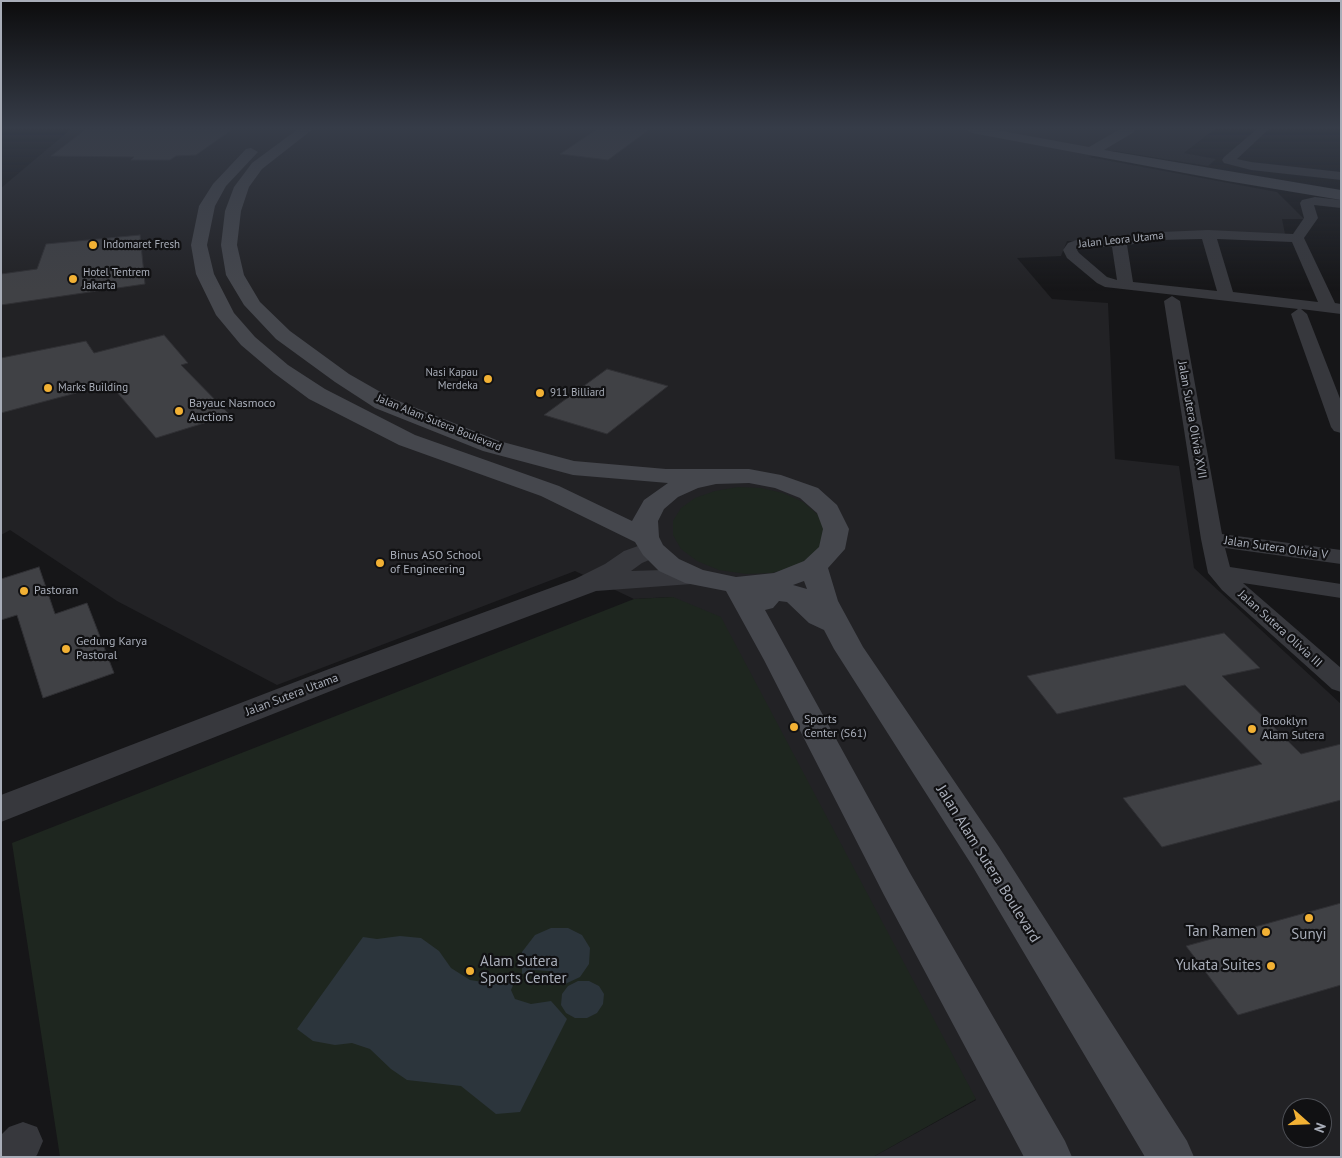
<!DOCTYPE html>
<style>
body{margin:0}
#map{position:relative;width:1342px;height:1158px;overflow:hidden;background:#161618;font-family:"PT Sans",sans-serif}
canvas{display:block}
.frame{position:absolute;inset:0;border:2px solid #a8adb8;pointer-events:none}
.north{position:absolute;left:1282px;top:1098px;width:50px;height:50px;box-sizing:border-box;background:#111113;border:1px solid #4d4f55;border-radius:50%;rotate:110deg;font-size:14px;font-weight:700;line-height:20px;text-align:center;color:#a8adb8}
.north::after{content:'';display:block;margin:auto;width:18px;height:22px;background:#f2b134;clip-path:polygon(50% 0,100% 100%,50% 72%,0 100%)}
</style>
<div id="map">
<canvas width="1342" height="1158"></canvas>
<div class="frame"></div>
<div class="north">N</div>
</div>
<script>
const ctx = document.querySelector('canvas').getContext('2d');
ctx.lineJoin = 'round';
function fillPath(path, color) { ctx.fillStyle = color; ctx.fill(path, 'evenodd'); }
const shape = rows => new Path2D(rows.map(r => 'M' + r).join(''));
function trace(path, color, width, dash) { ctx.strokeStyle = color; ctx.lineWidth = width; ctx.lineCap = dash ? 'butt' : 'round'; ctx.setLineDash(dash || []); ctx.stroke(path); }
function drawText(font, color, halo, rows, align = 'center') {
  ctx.font = font + ' "PT Sans",sans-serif'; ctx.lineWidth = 4.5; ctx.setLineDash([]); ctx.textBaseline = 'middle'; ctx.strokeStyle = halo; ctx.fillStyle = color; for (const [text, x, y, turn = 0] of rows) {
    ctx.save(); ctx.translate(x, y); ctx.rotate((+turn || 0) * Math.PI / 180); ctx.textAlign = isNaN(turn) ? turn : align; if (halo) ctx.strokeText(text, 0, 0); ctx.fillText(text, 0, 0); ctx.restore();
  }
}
fillPath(shape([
 [71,129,1215,129,1184,153,1216,159,1208,166,1114,151,1089,157,1277,192,1304,219,1282,219,1285,234,1135,241,1067,241,1061,256,1017,258,1052,299,1108,303,1115,459,1179,466,1194,568,1341,704,1341,1157,873,1157,976,1100,673,597,634,599,575,571,277,685,117,601,10,530,1,535,1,188],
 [1292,1108,1322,1108,1322,1138,1292,1138]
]), '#222225');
fillPath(shape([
 [738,487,761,488,783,493,803,502,817,514,824,527,823,542,813,555,796,566,772,573,746,574,719,570,697,561,681,549,673,535,673,521,681,508,695,498,715,491],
 [673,597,721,617,976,1099,873,1157,60,1157,12,843,634,599]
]), '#1e261f');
fillPath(shape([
 [551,928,568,928,582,935,590,948,589,964,580,977,563,985,560,978,549,971,534,970,522,974,522,952,535,935],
 [400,936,421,938,439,951,451,968,470,980,489,983,508,973,514,983,511,990,515,999,531,1004,551,1001,567,1019,520,1112,496,1114,461,1086,407,1080,391,1069,370,1049,352,1043,335,1045,313,1041,297,1029,363,937,377,939],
 [578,981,589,981,599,986,604,994,603,1004,597,1013,587,1018,575,1018,566,1013,561,1005,562,994,568,986]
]), '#2c353c');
const building = shape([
 [86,129,233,129,196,155,176,156,170,160,131,160,134,157,51,156,86,129],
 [597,129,650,129,608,160,560,154,597,129],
 [140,235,145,284,1,305,1,274,37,269,46,244,140,235],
 [164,335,188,363,181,365,230,415,156,438,110,384,1,413,1,358,86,341,94,353,164,335],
 [607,369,668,386,607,434,544,415,607,369],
 [39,567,55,614,87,603,114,673,43,698,17,615,1,620,1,579,39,567],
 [1224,633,1260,668,1222,676,1301,754,1341,744,1341,800,1162,847,1123,798,1262,764,1185,685,1057,714,1027,676,1224,633],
 [1341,903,1341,985,1238,1015,1186,946,1341,903]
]);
fillPath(building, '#404145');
trace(building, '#303034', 1);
fillPath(shape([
 [1257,129,1269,129,1237,159,1251,162,1341,172,1341,180,1251,170,1224,163,1222,160,1224,157,1257,129],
 [1315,197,1341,200,1341,208,1314,205,1318,218,1304,238,1335,303,1341,304,1341,314,1301,309,1307,314,1341,401,1341,433,1334,431,1331,427,1291,314,1298,309,1105,287,1097,283,1067,258,1063,250,1068,243,1079,239,1119,238,1161,232,1208,230,1293,234,1304,218,1300,203,1302,200,1315,197],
 [1202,239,1217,291,1133,282,1127,245,1161,240,1202,239],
 [1217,239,1292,242,1318,302,1233,292,1217,239],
 [1082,247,1112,247,1117,280,1107,277,1079,253,1077,250,1082,247],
 [1172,296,1180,301,1222,534,1341,550,1341,564,1225,548,1230,567,1341,584,1341,598,1243,583,1341,668,1341,692,1332,689,1222,590,1208,573,1201,539,1164,301,1172,296],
 [23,1122,37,1127,43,1141,37,1155,35,1157,1,1157,1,1135,9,1127,23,1122]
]), '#37383d');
fillPath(shape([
 [652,541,661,543,665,549,661,555,642,563,631,571,695,569,705,571,709,577,705,583,596,591,351,683,1,822,1,795,329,669,575,579,605,564,624,551,652,541]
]), '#37383d');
fillPath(shape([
 [298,129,313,129,262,169,249,187,241,211,237,245,244,275,260,302,290,331,349,374,391,398,499,441,574,461,666,469,749,469,781,475,818,488,837,505,849,529,845,549,828,568,838,601,863,647,999,847,1187,1141,1194,1157,1145,1157,973,867,834,649,824,630,809,623,787,602,779,601,773,608,765,610,910,873,1065,1141,1072,1157,1024,1157,884,895,764,660,726,591,685,583,659,571,643,555,635,542,541,496,399,445,309,399,274,373,241,345,216,315,196,274,191,245,199,206,213,184,246,149,251,148,258,152,226,186,215,206,207,245,214,274,234,313,255,337,288,365,325,389,415,435,559,486,632,521,644,500,668,483,573,475,483,451,375,408,335,382,276,339,244,305,226,275,221,245,225,211,234,187,252,163,298,129],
 [749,483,775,488,800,498,817,513,823,529,819,547,804,561,774,573,736,577,703,570,679,559,663,545,659,537,658,521,664,509,678,497,698,488,716,484,749,483],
 [804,581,807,589,793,585,804,581],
 [965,129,991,129,1089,147,1120,129,1135,129,1134,132,1104,150,1341,190,1341,200,1227,181,972,133,965,129]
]), '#45474d');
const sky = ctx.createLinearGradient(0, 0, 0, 291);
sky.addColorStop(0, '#0c0c0d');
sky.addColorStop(0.44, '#363c48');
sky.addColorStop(1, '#363c4800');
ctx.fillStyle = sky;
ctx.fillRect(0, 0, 1342, 291);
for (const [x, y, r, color] of [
 [93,245,5,"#f2b134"],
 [73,279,5,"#f2b134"],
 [488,379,5,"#f2b134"],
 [48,388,5,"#f2b134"],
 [540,393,5,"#f2b134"],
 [179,411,5,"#f2b134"],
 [380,563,5,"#f2b134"],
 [24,591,5,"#f2b134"],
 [66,649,5,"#f2b134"],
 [794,727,5,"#f2b134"],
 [1252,729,5,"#f2b134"],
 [1309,918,5,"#f2b134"],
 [1266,932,5,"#f2b134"],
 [1271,966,5,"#f2b134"],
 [470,971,5,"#f2b134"]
]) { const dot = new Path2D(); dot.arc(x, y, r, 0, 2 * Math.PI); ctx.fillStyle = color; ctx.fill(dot); trace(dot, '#111113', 2); }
drawText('11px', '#a8adb8', '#111113', [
 ["Jalan Leora Utama",1121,240,-6],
 ["Jalan Alam Sutera Boulevard",439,423,22]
]);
drawText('11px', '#a8adb8', '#111113', [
 ["Indomaret Fresh",103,245],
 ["Hotel Tentrem",83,273],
 ["Jakarta",83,286],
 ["Nasi Kapau",478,373,"right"],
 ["Merdeka",478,386,"right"],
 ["Marks Building",58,388],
 ["911 Billiard",550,393]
], 'left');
drawText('12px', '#a8adb8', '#111113', [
 ["Bayauc Nasmoco",189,404],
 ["Auctions",189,418],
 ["Binus ASO School",390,556],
 ["of Engineering",390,570],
 ["Pastoran",34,591],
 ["Gedung Karya",76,642],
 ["Pastoral",76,656],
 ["Sports",804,720],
 ["Center (S61)",804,734],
 ["Brooklyn",1262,722],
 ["Alam Sutera",1262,736]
], 'left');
drawText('12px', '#a8adb8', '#111113', [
 ["Jalan Sutera Olivia XVII",1192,420,80],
 ["Jalan Sutera Olivia V",1276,548,8],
 ["Jalan Sutera Olivia III",1280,629,42],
 ["Jalan Sutera Utama",292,695,-21]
]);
drawText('15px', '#a8adb8', '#111113', [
 ["Jalan Alam Sutera Boulevard",988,864,58]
]);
drawText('15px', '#a8adb8', '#111113', [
 ["Tan Ramen",1256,932],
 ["Sunyi",1309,935,"center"],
 ["Alam Sutera",480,962,"left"],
 ["Sports Center",480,979,"left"],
 ["Yukata Suites",1261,966]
], 'right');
</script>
